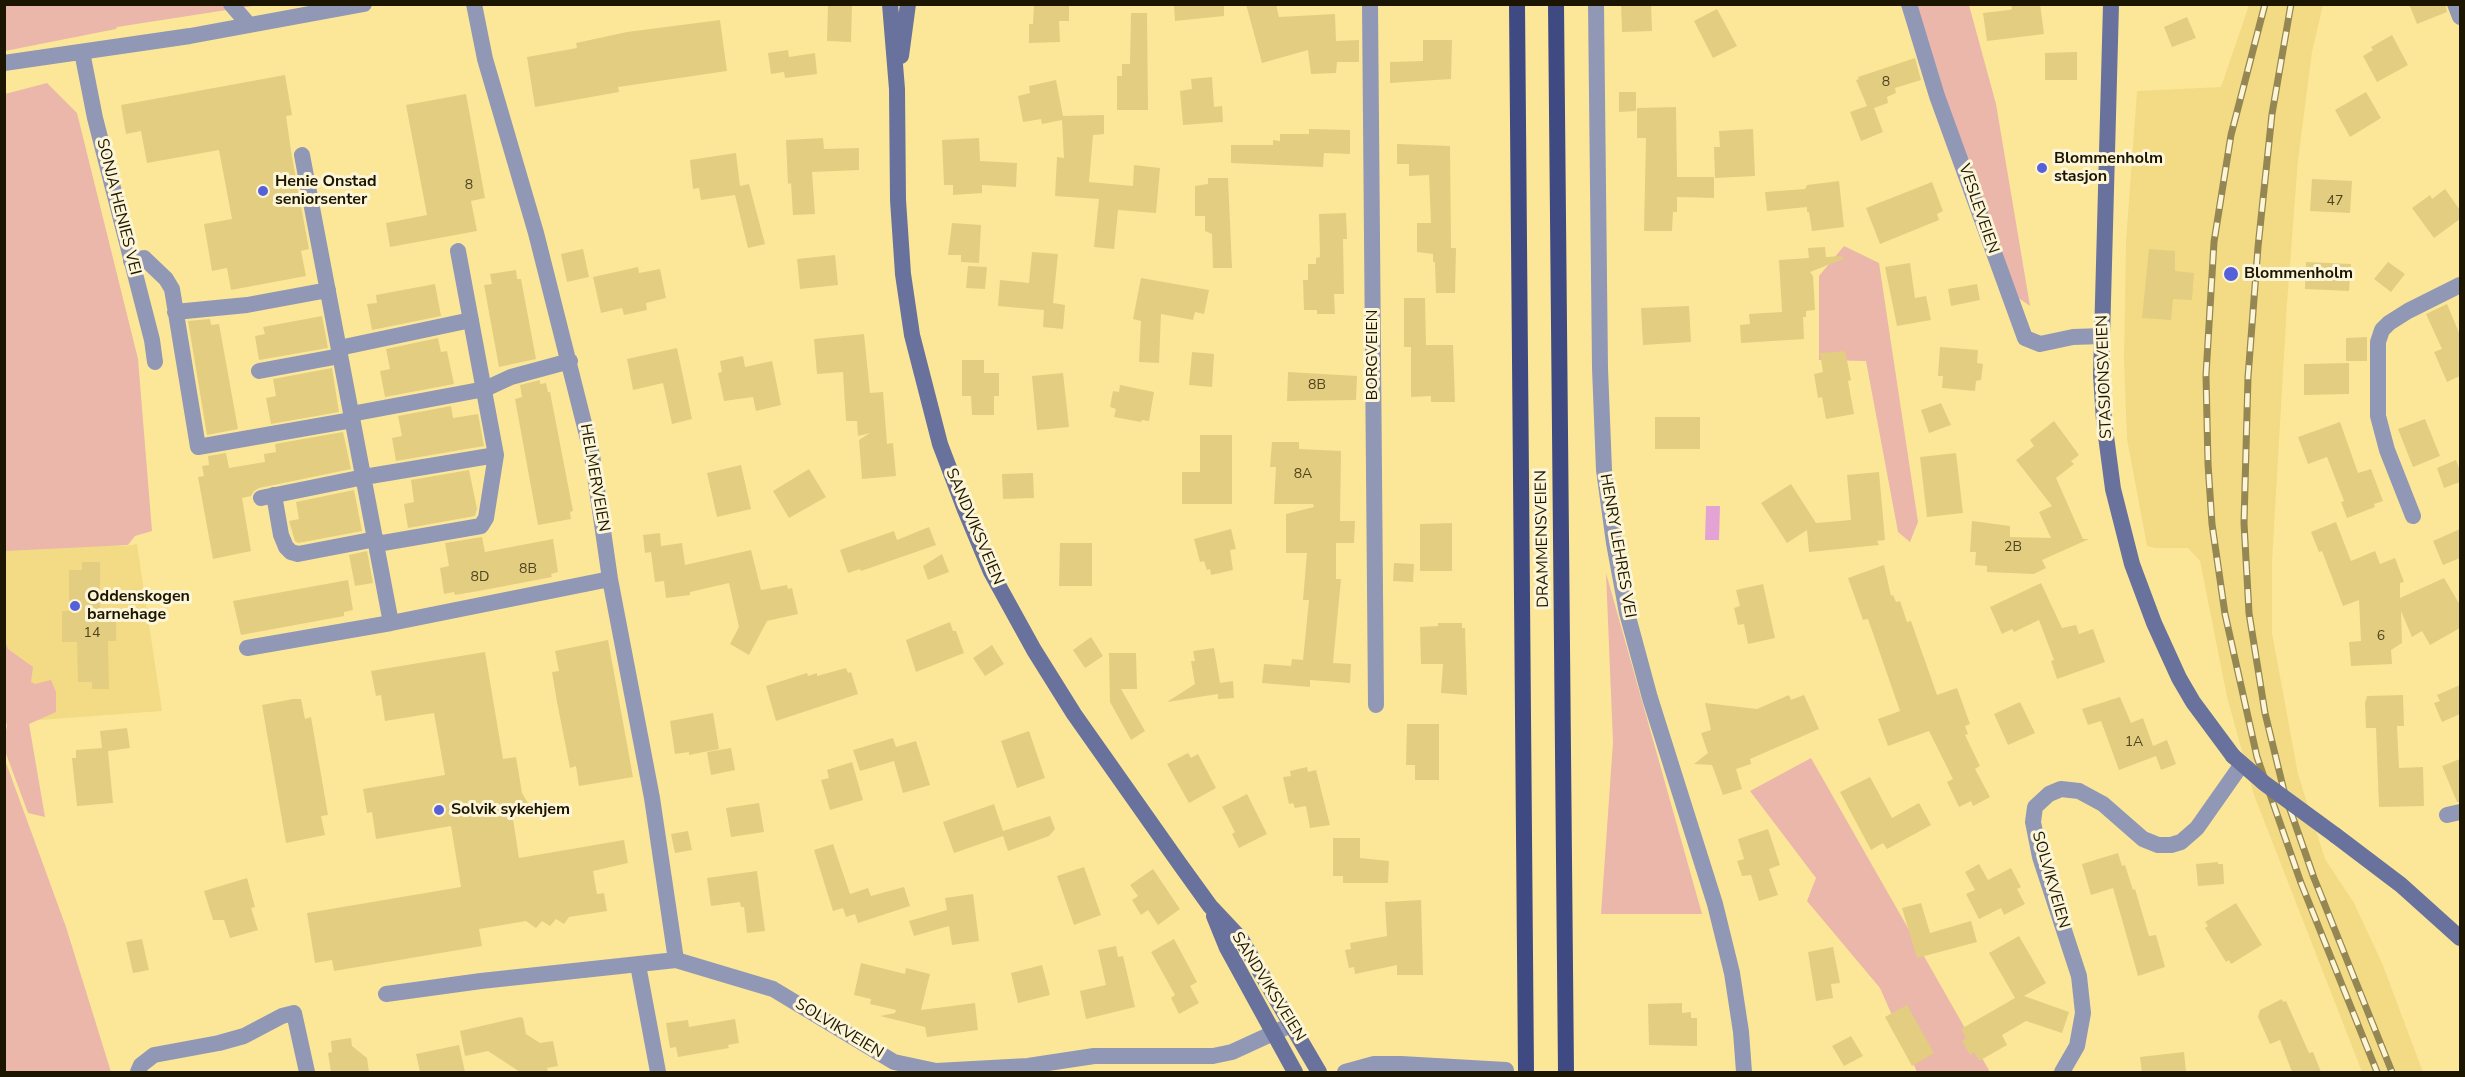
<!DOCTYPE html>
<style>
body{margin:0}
#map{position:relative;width:2465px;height:1077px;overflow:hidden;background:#fce799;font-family:"Nunito Sans",sans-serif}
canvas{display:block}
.frame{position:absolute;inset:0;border:6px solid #1c1601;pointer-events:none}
</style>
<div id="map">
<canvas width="2465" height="1077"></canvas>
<div class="frame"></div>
</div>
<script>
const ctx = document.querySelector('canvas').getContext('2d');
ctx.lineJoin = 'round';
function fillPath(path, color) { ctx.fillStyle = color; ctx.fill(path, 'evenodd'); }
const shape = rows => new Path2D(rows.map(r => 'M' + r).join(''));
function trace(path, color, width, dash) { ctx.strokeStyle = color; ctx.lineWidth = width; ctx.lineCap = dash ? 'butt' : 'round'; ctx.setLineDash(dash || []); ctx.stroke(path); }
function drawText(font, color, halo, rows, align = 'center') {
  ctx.font = font + ' "Nunito Sans",sans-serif'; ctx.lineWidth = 6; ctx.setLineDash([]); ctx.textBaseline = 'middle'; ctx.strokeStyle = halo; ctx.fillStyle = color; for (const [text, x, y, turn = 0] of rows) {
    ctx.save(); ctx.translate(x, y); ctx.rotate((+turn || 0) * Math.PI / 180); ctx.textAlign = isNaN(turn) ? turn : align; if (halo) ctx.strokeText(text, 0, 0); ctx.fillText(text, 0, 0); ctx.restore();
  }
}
fillPath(shape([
 [2249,5,2323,5,2312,52,2298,160,2287,304,2272,562,2272,633,2298,774,2325,859,2354,903,2382,963,2423,1072,2362,1072,2254,795,2227,697,2200,561,2188,548,2155,548,2147,546,2127,439,2124,360,2126,241,2137,91,2221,87],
 [4,539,125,546,137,544,162,711,26,721,5,666]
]), '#f3db85');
fillPath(shape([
 [5,5,259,5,117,27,116,29,5,51],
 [1913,5,1969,5,1996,104,2030,306,2007,290],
 [47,83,77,113,138,359,152,531,135,536,128,545,5,551,5,94],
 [1844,246,1879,263,1918,522,1910,542,1898,532,1866,361,1819,360,1819,276],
 [1606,573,1702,914,1601,914,1613,742],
 [4,638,8,649,33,667,31,682,35,684,51,680,56,692,56,712,29,724,45,817,28,813,5,751,5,734,7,726,4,712],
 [1811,758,1990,1072,1917,1072,1880,988,1807,901,1816,878,1750,791],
 [5,760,66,927,111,1072,5,1072]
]), '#eab7aa');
fillPath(shape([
 [1706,506,1720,506,1719,540,1705,540]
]), '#e3a3d5');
fillPath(shape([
 [828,4,852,4,851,42,827,41],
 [1034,4,1069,4,1069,21,1059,21,1060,42,1029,43,1029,24,1033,24],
 [1174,4,1224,4,1224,16,1175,21],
 [1246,4,1276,4,1279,17,1335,14,1336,41,1359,40,1359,62,1337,62,1336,73,1311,74,1308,50,1262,63],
 [1621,4,1651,4,1652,31,1622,32],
 [2011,4,2040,4,2044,34,1987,41,1983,13,2009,10,2012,9],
 [2409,4,2445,4,2447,12,2417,24],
 [1717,9,1737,46,1713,58,1694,21],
 [1131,13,1147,13,1148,110,1117,110,1117,76,1122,76,1122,64,1130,64],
 [2187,17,2196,38,2172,47,2164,27],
 [720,20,727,71,618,87,619,92,535,107,527,57,577,48,576,43,627,32],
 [2392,35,2408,65,2377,82,2363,56,2373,50,2371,47],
 [1423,40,1452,40,1451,79,1390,83,1390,62,1423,61],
 [788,50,789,57,815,53,817,74,785,78,784,72,771,74,768,53],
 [2077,52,2077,80,2045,80,2045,53],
 [1915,58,1921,80,1895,88,1896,93,1887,97,1888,103,1874,108,1883,132,1861,141,1850,112,1867,106,1856,80,1859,79,1858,77],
 [285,75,292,115,286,116,292,157,309,249,301,251,306,276,231,290,227,268,212,271,204,224,232,219,219,150,147,163,141,131,126,134,121,105],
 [1212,77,1214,107,1222,106,1223,122,1183,125,1180,91,1192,89,1191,79],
 [1056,80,1063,116,1104,115,1104,134,1093,135,1089,182,1133,186,1134,165,1160,168,1156,213,1118,210,1114,249,1094,247,1099,199,1055,196,1057,157,1064,158,1062,120,1042,124,1041,119,1023,122,1018,96,1030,93,1029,86],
 [1619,92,1636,92,1636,111,1619,112],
 [2366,92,2381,118,2350,137,2335,110],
 [466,94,485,198,471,201,477,231,390,247,386,223,427,215,406,105],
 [1676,107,1677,177,1714,177,1714,198,1677,197,1677,212,1673,212,1672,231,1644,231,1646,138,1637,138,1637,108],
 [1309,129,1350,130,1350,154,1324,153,1323,167,1231,163,1231,145,1273,145,1273,140,1280,141,1280,134,1309,134],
 [1753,129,1755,176,1715,178,1714,147,1720,147,1719,131],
 [823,138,824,149,859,148,859,170,812,172,815,214,793,215,791,183,788,184,786,140],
 [979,138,980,161,1017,163,1016,187,982,185,982,193,953,195,953,185,944,185,942,140],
 [1397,144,1450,146,1451,248,1456,248,1455,293,1436,293,1435,262,1433,262,1433,254,1417,252,1417,223,1431,223,1429,175,1409,176,1409,164,1397,164],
 [736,153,740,186,749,184,765,244,748,248,735,195,701,200,699,188,693,189,690,160],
 [1208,178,1228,178,1232,268,1213,268,1212,234,1205,231,1205,216,1195,216,1195,186,1208,184],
 [2312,179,2352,181,2350,213,2310,211],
 [1839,181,1844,227,1812,231,1809,212,1807,212,1807,207,1767,211,1765,192,1805,189,1807,185],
 [1932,182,1943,211,1937,214,1939,220,1880,244,1866,208],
 [2445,189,2460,210,2460,219,2434,238,2412,208,2430,195,2432,199],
 [1346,213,1347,239,1343,239,1344,294,1334,294,1335,314,1317,314,1317,310,1304,310,1303,280,1308,280,1308,264,1316,264,1316,258,1320,257,1319,214],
 [952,223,981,225,979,263,961,262,961,255,948,255],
 [1825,247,1826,257,1842,256,1843,259,1810,272,1813,276,1815,310,1806,311,1806,317,1803,317,1804,339,1741,343,1740,325,1750,324,1749,314,1782,312,1779,260,1809,258,1808,248],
 [583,249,589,277,567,282,561,254],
 [2149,249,2175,251,2175,271,2194,273,2192,300,2173,299,2171,320,2142,318],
 [1032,252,1058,254,1053,303,1065,305,1063,329,1043,327,1044,310,998,306,1000,280,1029,283],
 [835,255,838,285,800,289,797,259],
 [2306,262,2351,264,2349,291,2305,289],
 [2388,262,2405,274,2391,292,2374,279],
 [1910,263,1915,298,1926,296,1931,320,1897,326,1885,267],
 [968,266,987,267,985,289,966,288],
 [638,267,639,273,660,269,666,298,646,303,647,310,624,315,622,308,601,313,593,277],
 [516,270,517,279,521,279,536,359,499,367,484,285,492,284,490,274],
 [1141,278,1209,290,1204,314,1195,312,1193,320,1161,314,1159,363,1139,362,1141,321,1133,319],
 [435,284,441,316,372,330,367,304,377,303,376,295],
 [1977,284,1980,300,1951,306,1948,289],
 [1404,298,1425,298,1426,345,1453,345,1455,402,1431,402,1431,396,1411,397,1411,347,1404,347],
 [2447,304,2460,335,2460,376,2447,382,2434,352,2442,349,2426,314],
 [1689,306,1691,342,1643,345,1641,308],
 [322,316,328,348,259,360,255,336,265,334,263,327],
 [210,319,211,325,219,324,238,429,207,435,188,321],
 [864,334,870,393,883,392,887,444,893,443,896,476,862,479,859,440,870,433,858,436,857,421,846,421,843,372,817,374,814,339],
 [2367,337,2367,361,2346,361,2346,338],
 [438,338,441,352,447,351,454,384,385,397,380,371,390,369,386,349],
 [1940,347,1978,350,1977,363,1983,364,1981,380,1976,381,1975,391,1942,388,1943,376,1938,376],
 [677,348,692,419,672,424,663,383,633,390,627,359],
 [1845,351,1851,380,1848,381,1854,414,1826,419,1822,397,1818,398,1814,374,1823,372,1820,353],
 [1192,352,1214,354,1212,387,1189,385],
 [743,356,745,367,772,361,781,405,756,411,753,397,724,401,718,373,722,372,720,361],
 [962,360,984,360,984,373,999,373,999,396,994,396,994,415,972,415,971,396,962,396],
 [2349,363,2349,394,2304,395,2304,364],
 [332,368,339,412,271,424,266,398,276,396,273,379],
 [1288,372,1357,376,1356,400,1287,401],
 [1063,373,1069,427,1037,430,1032,376],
 [540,380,540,384,546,383,548,392,550,392,573,511,570,512,571,519,538,525,515,399,522,397,520,385],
 [1120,385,1154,392,1149,421,1142,420,1141,422,1114,417,1116,409,1110,407,1113,391,1119,392],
 [1941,403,1951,425,1929,433,1921,410],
 [451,406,453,418,478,414,484,446,396,461,392,438,402,436,398,416],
 [1655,417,1700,417,1700,449,1655,449],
 [2425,419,2440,456,2413,467,2398,429],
 [2054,421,2079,455,2071,461,2074,464,2056,478,2083,539,2089,539,2042,560,2046,568,2034,574,1987,572,1987,566,1975,565,1976,552,1970,552,1972,521,2010,526,2010,537,2051,538,2039,512,2052,506,2016,460,2034,446,2030,440],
 [2340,422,2358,473,2371,469,2383,501,2374,504,2375,507,2347,518,2341,502,2344,501,2327,457,2308,464,2298,437],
 [343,432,351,469,259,488,254,491,251,496,242,498,251,551,213,559,198,477,204,476,202,466,209,465,208,456,226,453,229,468,265,462,264,454,276,452,275,444],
 [1200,435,1232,435,1232,504,1182,504,1182,472,1200,472],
 [1272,442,1299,442,1299,449,1341,451,1340,521,1355,521,1354,543,1336,543,1336,579,1341,579,1333,663,1351,664,1350,683,1310,680,1310,687,1262,683,1264,664,1291,666,1292,659,1303,660,1309,600,1303,600,1307,553,1286,553,1286,514,1314,507,1313,504,1274,504,1276,467,1270,467],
 [1956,453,1963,513,1927,517,1920,457],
 [2456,460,2460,471,2460,482,2444,488,2437,468],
 [741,465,751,509,717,517,707,473],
 [809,469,826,497,789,518,773,491],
 [469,470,477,509,475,516,408,528,404,504,414,502,411,480],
 [1879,472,1885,540,1877,541,1879,545,1809,552,1807,530,1787,543,1761,503,1791,484,1816,523,1851,520,1847,475],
 [1033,473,1034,498,1003,499,1002,474],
 [354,490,362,531,298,543,295,541,289,521,299,519,296,502],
 [2336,522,2351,561,2375,551,2380,564,2395,558,2404,582,2400,583,2400,598,2444,578,2460,605,2460,628,2430,645,2422,631,2412,637,2401,611,2402,643,2391,650,2392,664,2351,666,2349,642,2361,641,2359,600,2343,606,2322,551,2319,552,2311,532],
 [1452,523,1452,571,1420,571,1420,524],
 [929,527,936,545,861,571,860,569,848,573,840,550,894,531,897,540],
 [1231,529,1236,549,1230,550,1233,570,1211,575,1210,569,1207,570,1204,561,1200,562,1194,539],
 [2460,529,2460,558,2443,565,2433,541],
 [660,533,661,546,682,543,685,565,751,550,761,590,787,585,788,589,792,588,798,614,767,621,749,655,730,644,739,627,729,583,690,592,690,595,666,598,664,581,655,582,651,552,645,553,643,535],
 [482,537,485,552,553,539,558,572,551,574,552,577,484,590,455,595,454,592,444,594,440,568,449,566,445,543],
 [1060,543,1092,543,1092,586,1059,586],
 [367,551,373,583,355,586,349,555],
 [942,554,949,572,928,580,923,566],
 [82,562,100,562,100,610,116,610,116,641,108,641,109,689,92,689,92,682,78,682,77,642,62,642,62,611,69,611,69,570,82,570],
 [1394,563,1414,564,1413,582,1393,581],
 [1884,565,1891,596,1893,595,1896,602,1900,601,1907,622,1911,621,1937,695,1957,688,1970,724,1965,726,1968,734,1965,735,1980,766,1975,769,1990,797,1973,806,1971,801,1959,807,1947,782,1953,779,1929,731,1888,746,1878,719,1900,711,1868,619,1863,620,1848,578],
 [348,580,353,610,344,612,344,616,241,635,233,601],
 [2041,583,2062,628,2076,625,2079,634,2093,629,2105,662,2057,679,2051,661,2054,660,2039,620,2014,632,2012,629,2002,634,1990,607],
 [1763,584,1775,638,1748,644,1744,624,1738,625,1734,608,1740,606,1736,590],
 [950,622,953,631,956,631,964,653,916,672,906,640],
 [1438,623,1462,623,1462,628,1465,628,1467,695,1441,693,1443,664,1421,664,1420,627,1438,626],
 [1091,637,1103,656,1085,668,1073,650],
 [608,640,633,777,579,786,576,766,570,768,557,702,552,672,559,671,555,651],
 [992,645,1004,664,985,676,973,658],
 [1214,648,1220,683,1233,681,1234,698,1218,699,1218,694,1167,702,1195,684,1191,661,1195,661,1193,651],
 [485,652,503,759,516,757,522,793,531,808,513,819,519,858,624,840,628,863,593,871,597,894,604,893,607,911,569,917,564,924,556,919,550,926,542,921,536,928,526,921,479,929,482,946,334,971,332,960,315,963,307,913,461,887,451,826,376,839,372,812,367,813,363,789,445,775,434,713,385,721,381,695,376,696,371,671],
 [1109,653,1136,653,1137,689,1121,689,1145,731,1131,740,1110,702],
 [846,668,848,673,851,672,858,694,776,721,766,686,807,673,808,676,817,673,817,676],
 [2460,685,2460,714,2442,722,2434,703,2440,701,2437,695],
 [1789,695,1791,700,1804,695,1819,729,1750,759,1751,764,1736,769,1742,789,1723,795,1712,765,1694,764,1708,753,1701,733,1711,730,1705,703,1757,709],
 [2403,695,2404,726,2397,726,2399,768,2423,767,2424,806,2379,807,2376,728,2366,728,2365,703,2367,696],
 [2120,697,2131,723,2143,718,2153,746,2167,740,2176,764,2161,770,2156,756,2119,770,2101,721,2088,725,2082,709],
 [293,699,301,699,305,719,311,717,328,815,321,816,325,835,286,843,262,705],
 [2020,702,2035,733,2008,745,1994,714],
 [713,713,719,749,689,755,689,752,675,754,670,721],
 [1407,724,1439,724,1439,780,1415,780,1415,765,1406,765],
 [127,728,130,748,108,751,113,803,77,806,72,758,76,758,76,750,102,748,100,731],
 [1029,731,1045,778,1017,788,1001,741],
 [893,738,896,747,916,741,930,785,903,793,894,761,860,771,853,750],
 [731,748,735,770,711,775,707,752],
 [1188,753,1191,758,1198,754,1216,788,1189,803,1167,764],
 [2460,759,2460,802,2457,802,2442,766],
 [852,762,863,800,830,810,821,780,829,778,827,770],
 [1307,767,1308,772,1316,770,1330,825,1310,828,1306,806,1295,808,1293,803,1289,804,1283,777,1291,776,1290,771],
 [1870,777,1892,818,1919,803,1931,825,1887,849,1883,843,1871,850,1840,792],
 [1247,794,1267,834,1239,848,1232,834,1235,832,1222,807],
 [759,803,764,832,731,837,726,808],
 [994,804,1003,831,1050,816,1055,829,1049,836,1008,851,1003,836,954,853,943,822],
 [1768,829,1780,865,1769,869,1778,895,1759,901,1751,875,1742,876,1737,861,1744,859,1738,839],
 [688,831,692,850,675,853,671,834],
 [1333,838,1360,838,1360,858,1389,861,1388,883,1343,883,1343,876,1333,876],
 [833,844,850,894,868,888,871,896,904,887,910,906,858,923,855,914,846,917,843,908,833,911,814,850],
 [2118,853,2122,866,2125,865,2133,890,2135,889,2149,936,2156,935,2165,967,2138,976,2113,888,2091,895,2082,864],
 [2218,862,2218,864,2223,864,2224,884,2198,886,2196,864],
 [1979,864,1988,880,2011,868,2021,887,2017,889,2025,904,2004,915,2001,908,1979,919,1966,894,1975,890,1965,872],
 [1084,867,1101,915,1074,925,1057,876],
 [1153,869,1180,909,1158,925,1148,910,1141,915,1132,900,1138,896,1130,885],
 [757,871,765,931,747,933,744,907,741,907,740,902,711,906,707,878],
 [247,878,255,907,251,908,258,930,230,938,224,920,213,920,204,891],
 [973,894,979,941,952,945,949,926,914,936,909,921,947,910,945,898],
 [1421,900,1423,975,1397,975,1397,965,1355,974,1354,967,1349,968,1345,950,1351,949,1350,943,1387,936,1385,902],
 [1921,903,1930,933,1971,921,1977,942,1917,958,1902,908],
 [2236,903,2262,945,2231,964,2229,960,2226,962,2205,928,2208,926,2205,922],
 [2019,936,2046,983,2024,996,2069,1012,2062,1033,2026,1021,2002,1035,2007,1045,1979,1061,1974,1052,1970,1055,1962,1041,1966,1038,1961,1029,2015,998,1989,953],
 [142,939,149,970,133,973,126,942],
 [1174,939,1197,982,1190,986,1199,1003,1179,1014,1171,998,1175,995,1151,952],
 [1116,946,1118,957,1123,956,1135,1007,1086,1019,1080,991,1106,985,1098,950],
 [1833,947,1840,983,1831,984,1833,998,1816,1001,1808,952],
 [861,963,905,974,906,968,930,974,921,1010,975,1003,978,1030,927,1037,925,1027,880,1016,895,1013,896,1010,870,1004,871,999,854,995],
 [1042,965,1050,995,1018,1003,1011,973],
 [2282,999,2283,1002,2286,1001,2309,1053,2313,1052,2321,1072,2292,1072,2280,1040,2270,1044,2258,1017,2260,1010],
 [1682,1003,1682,1013,1691,1012,1691,1018,1697,1018,1697,1046,1649,1045,1648,1004],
 [1907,1005,1934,1053,1912,1066,1885,1017],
 [520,1017,523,1018,526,1034,540,1043,553,1041,558,1066,547,1068,548,1072,520,1072,488,1051,465,1056,460,1031],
 [735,1019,739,1043,728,1045,729,1048,678,1057,676,1047,670,1048,666,1023,688,1020,689,1027],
 [1851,1036,1863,1056,1844,1066,1832,1046],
 [351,1038,352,1046,367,1058,369,1072,331,1072,328,1053,332,1052,331,1041],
 [459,1045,465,1072,420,1072,416,1054],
 [2184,1052,2186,1072,2142,1072,2140,1057]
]), '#e3cd80');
trace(shape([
 [231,4,249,25],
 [474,4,485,59,536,233,592,455,610,579,652,798,676,960],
 [1370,4,1376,705],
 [1596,4,1600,368,1604,470,1614,543,1627,613,1650,698,1715,904,1732,973,1741,1032,1744,1072],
 [1909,4,1937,96,2025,338,2040,344,2073,337,2102,336],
 [2455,4,2460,17],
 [82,52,95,118,152,340,155,362],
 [4,63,190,36,364,4],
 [302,155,391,623],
 [131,261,144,258,166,279,172,289,198,447,352,420],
 [175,312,247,305,328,290],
 [339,348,471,320],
 [259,371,340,356],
 [351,414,485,389,511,377,570,361],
 [274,495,281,535,286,547,291,552,298,554,376,539],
 [261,498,364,477,496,455],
 [2413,516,2387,450,2378,416,2378,342,2382,330,2389,323,2408,311,2460,285],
 [377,544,481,526,486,518,496,455,458,251],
 [247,648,391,623,610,579],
 [2447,815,2460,812],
 [638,965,658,1072],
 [386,994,481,981,676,960,773,989,894,1062,936,1071,1028,1066,1094,1056,1213,1056,1232,1052,1293,1024],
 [138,1072,141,1065,154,1055,219,1043,244,1036,282,1016,294,1013,307,1072],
 [1345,1072,1374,1064,1401,1064,1506,1070],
 [2062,1072,2077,1046,2083,1013,2079,976,2040,857,2033,822,2035,807,2049,794,2061,789,2079,791,2103,804,2143,839,2158,845,2171,845,2181,842,2197,828,2242,764]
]), '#9198b6', 16);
trace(shape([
 [890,4,897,89,898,200,903,274,912,335,940,444,965,510,991,572,1034,650,1074,714,1179,863,1210,906,1241,939,1319,1072],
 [2111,4,2101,375,2104,421,2113,489,2132,564,2154,623,2179,678,2193,702,2233,756],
 [901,56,908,4],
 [2335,835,2401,885,2460,938],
 [1214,916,1227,948,1295,1072]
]), '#68729d', 16);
trace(shape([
 [1517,4,1526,1072],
 [1556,4,1566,1072]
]), '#404a82', 16);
const rail = shape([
 [2265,4,2231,135,2214,242,2206,375,2208,464,2212,524,2225,614,2257,757,2301,883,2377,1072],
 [2291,4,2272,114,2258,247,2248,377,2244,523,2249,613,2265,713,2285,795,2314,878,2392,1072]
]);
trace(rail, '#958753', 7);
trace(rail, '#fdf5d7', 4.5, [14]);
trace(shape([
 [2233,756,2264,783,2335,835]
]), '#68729d', 16);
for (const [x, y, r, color] of [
 [2042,168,6,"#5561d8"],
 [263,191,6,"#5561d8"],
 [2231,274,8,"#5561d8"],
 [75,606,6,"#5561d8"],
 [439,810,6,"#5561d8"]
]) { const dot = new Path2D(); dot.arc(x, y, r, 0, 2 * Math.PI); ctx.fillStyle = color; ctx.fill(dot); trace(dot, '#fdf5d7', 2); }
drawText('14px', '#4e4421', null, [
 ["8",1886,83],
 ["8",469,186],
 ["47",2335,202],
 ["8B",1317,386],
 ["8A",1303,475],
 ["2B",2013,548],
 ["8B",528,570],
 ["8D",480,578],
 ["14",92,634],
 ["6",2381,637],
 ["1A",2134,743]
]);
drawText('bold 16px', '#1c1601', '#fdf5d7', [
 ["Blommenholm",2054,159],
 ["stasjon",2054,177],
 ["Henie Onstad",275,182],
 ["seniorsenter",275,200],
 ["Blommenholm",2244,274],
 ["Oddenskogen",87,597],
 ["barnehage",87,615],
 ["Solvik sykehjem",451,810]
], 'left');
drawText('16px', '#1c1601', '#fdf5d7', [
 ["SONJA HENIES VEI",118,207,76],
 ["VESLEVEIEN",1978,209,71],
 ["BORGVEIEN",1373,355,-90],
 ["STASJONSVEIEN",2105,377,-92],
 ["HELMERVEIEN",594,478,80],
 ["SANDVIKSVEIEN",974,527,67],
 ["DRAMMENSVEIEN",1543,539,-91],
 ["HENRY LEHRES VEI",1617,546,80],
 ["SOLVIKVEIEN",2050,880,74],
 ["SANDVIKSVEIEN",1268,987,58],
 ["SOLVIKVEIEN",839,1029,31]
]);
</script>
